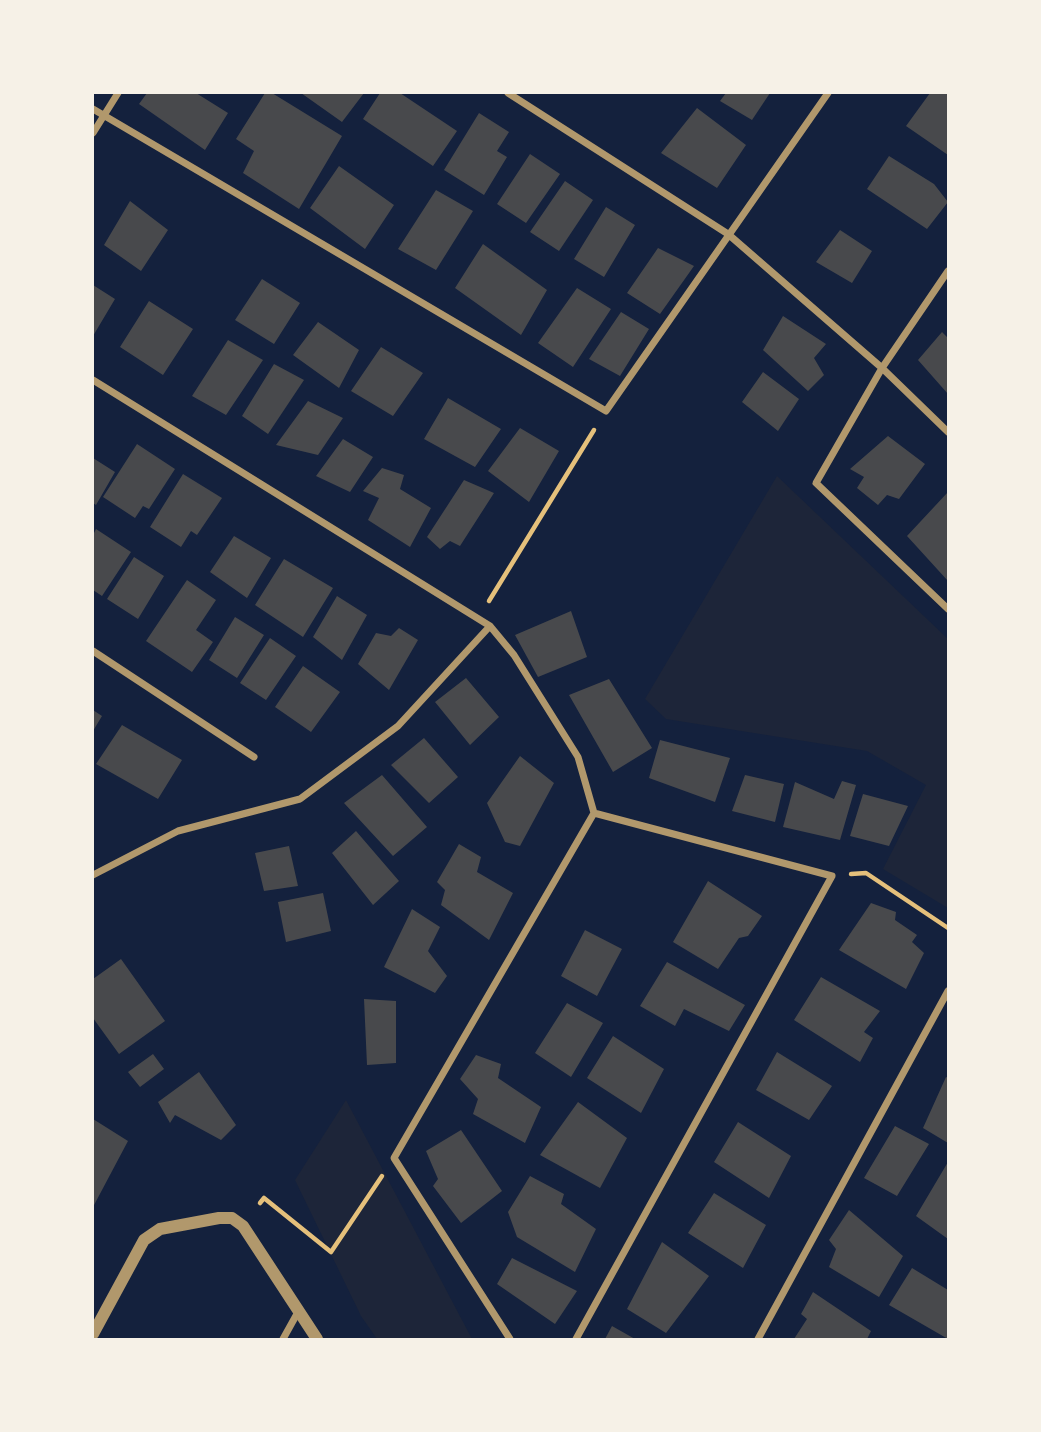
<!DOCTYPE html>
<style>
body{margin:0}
#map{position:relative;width:1041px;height:1432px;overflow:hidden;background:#14213d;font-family:Montserrat,sans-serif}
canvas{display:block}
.frame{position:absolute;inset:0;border:94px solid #f6f1e7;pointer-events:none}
</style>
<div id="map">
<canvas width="1041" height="1432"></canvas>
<div class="frame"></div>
</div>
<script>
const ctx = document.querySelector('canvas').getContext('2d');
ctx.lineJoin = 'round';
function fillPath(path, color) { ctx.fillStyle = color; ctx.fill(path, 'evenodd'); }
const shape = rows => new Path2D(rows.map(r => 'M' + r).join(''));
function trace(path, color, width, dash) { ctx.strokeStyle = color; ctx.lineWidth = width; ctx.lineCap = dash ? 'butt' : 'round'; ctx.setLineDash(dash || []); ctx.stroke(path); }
fillPath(shape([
 [777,476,948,639,948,908,883,869,926,785,867,751,666,719,645,699],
 [346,1100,472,1339,377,1339,361,1316,295,1180]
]), '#1d2539');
fillPath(shape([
 [147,93,196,93,228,113,205,150,139,104],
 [265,93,272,93,342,136,299,209,243,173,254,151,236,139],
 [301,93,364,93,342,122],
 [380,93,400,93,457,131,433,166,363,119],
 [726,93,770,93,752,120,720,101],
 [930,93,948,93,948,155,906,126],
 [697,108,746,145,717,188,661,153],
 [479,113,509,132,497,151,507,157,484,195,444,170],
 [530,154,560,174,526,223,497,204],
 [889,156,934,184,948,202,927,229,867,189],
 [339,166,394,205,365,249,310,208],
 [565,181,593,200,559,251,530,232],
 [436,190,473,211,436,270,398,249],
 [130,201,168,230,141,271,104,245],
 [606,207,635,225,604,277,574,259],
 [840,230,872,251,852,283,816,262],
 [483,244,547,290,521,335,455,288],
 [658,248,694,266,660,314,627,293],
 [262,279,300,303,274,344,235,320],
 [93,285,115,299,93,336],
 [577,288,611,309,573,367,538,343],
 [149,301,193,329,163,375,120,347],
 [621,312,649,329,620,376,589,359],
 [783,316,826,344,814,358,824,375,808,391,763,350],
 [318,322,359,350,339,388,293,355],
 [942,332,948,338,948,394,918,360],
 [228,340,263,360,226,415,192,396],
 [381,347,423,373,393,416,351,391],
 [274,364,304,380,268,434,242,416],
 [763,372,799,399,778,431,742,402],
 [448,398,501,429,475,467,424,439],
 [308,401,343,418,318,455,276,445],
 [520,428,559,451,529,502,488,471],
 [888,436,925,464,899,499,887,495,878,505,857,488,864,477,850,469],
 [343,439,373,457,350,492,316,476],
 [137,444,175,469,149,509,143,506,135,518,103,497],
 [93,458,115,472,96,505,93,503],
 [382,468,404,475,400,489,431,508,410,547,368,520,379,498,363,491],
 [183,474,222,498,197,535,191,531,181,547,150,527],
 [464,480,494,493,460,546,450,541,440,549,427,537],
 [948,492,948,581,907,536],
 [96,529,131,552,102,596,93,590,93,535],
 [234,536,271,558,247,598,210,572],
 [134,557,164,576,138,619,107,599],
 [284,559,333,588,303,637,255,605],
 [187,580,216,600,196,630,213,642,192,672,146,641],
 [337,596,367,615,342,660,313,637],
 [571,611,587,657,538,677,515,635],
 [235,617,264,635,237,678,209,660],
 [399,628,418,640,389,690,358,664,376,633,391,636],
 [270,638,296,656,266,700,240,683],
 [303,666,340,692,311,732,275,707],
 [466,678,499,717,470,745,435,702],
 [609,679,652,748,613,772,569,695],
 [93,710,102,716,93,731],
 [122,725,182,760,158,799,96,764],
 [424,738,458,777,429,803,391,765],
 [660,740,730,758,715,802,649,778],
 [520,756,554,783,520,846,505,842,487,803],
 [382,775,427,827,393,856,344,803],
 [745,775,784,784,775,822,732,811],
 [842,781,856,785,840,840,783,827,795,782,834,799],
 [863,794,908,806,889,846,850,836],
 [356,831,399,881,373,905,332,853],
 [459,844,481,857,477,872,513,893,489,940,441,905,445,890,437,882],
 [289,846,298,886,264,891,255,853],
 [708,881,762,916,748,936,739,938,718,969,673,942],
 [323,893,331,931,286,942,278,902],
 [871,903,896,912,895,920,917,935,912,942,924,953,906,989,839,950],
 [412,909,440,927,428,951,447,976,435,993,384,967],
 [585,930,622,949,597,996,561,976],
 [121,959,165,1021,119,1054,93,1018,93,979],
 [667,962,745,1005,729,1031,684,1009,675,1026,640,1006],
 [821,977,880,1011,864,1032,873,1038,860,1062,794,1020],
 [364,999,396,1001,396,1063,367,1065],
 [567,1003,603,1023,571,1077,535,1053],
 [613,1036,664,1069,641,1113,587,1078],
 [777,1052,832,1086,809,1120,756,1090],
 [153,1054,164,1069,140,1087,128,1072],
 [476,1055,501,1064,498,1078,541,1107,525,1143,473,1114,478,1099,460,1079],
 [199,1072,236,1125,221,1140,175,1115,170,1123,158,1102],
 [946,1077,948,1078,948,1143,923,1128],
 [578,1102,627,1138,600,1188,540,1155],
 [93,1119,128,1141,93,1207],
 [738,1122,791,1156,769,1198,714,1162],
 [895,1126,929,1144,897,1196,864,1178],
 [461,1130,502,1191,461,1223,433,1186,438,1179,426,1151],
 [948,1162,948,1239,916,1216],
 [530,1176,564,1194,561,1204,596,1229,575,1272,517,1237,508,1212],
 [714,1193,766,1225,743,1268,688,1233],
 [849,1210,903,1256,879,1297,829,1267,836,1249,829,1240],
 [662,1242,709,1276,666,1333,627,1309],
 [512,1258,577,1291,555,1324,497,1284],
 [912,1268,948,1290,948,1339,889,1305],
 [813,1292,871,1331,867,1339,794,1339,807,1319,801,1314],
 [612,1326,635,1339,605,1339]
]), '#48494c');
trace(shape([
 [489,601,594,430],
 [851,874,866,873,948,928],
 [260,1203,264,1198,331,1252,382,1176]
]), '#e5c07b', 4.5);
trace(shape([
 [508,93,728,234,882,368,948,432],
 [93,109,606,411,828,93],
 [93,133,118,93],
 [948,271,882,368,816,483,948,609],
 [93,380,490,626,514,655,578,757,594,813],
 [93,651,254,757],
 [93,875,178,831,300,799,398,726,490,626],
 [283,1339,298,1312],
 [510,1339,394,1158,594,813,832,876,576,1339],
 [758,1339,948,991]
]), '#b1986c', 7);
trace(shape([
 [93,1334,144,1240,160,1229,219,1218,232,1218,243,1226,317,1339]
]), '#b1986c', 12);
</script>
